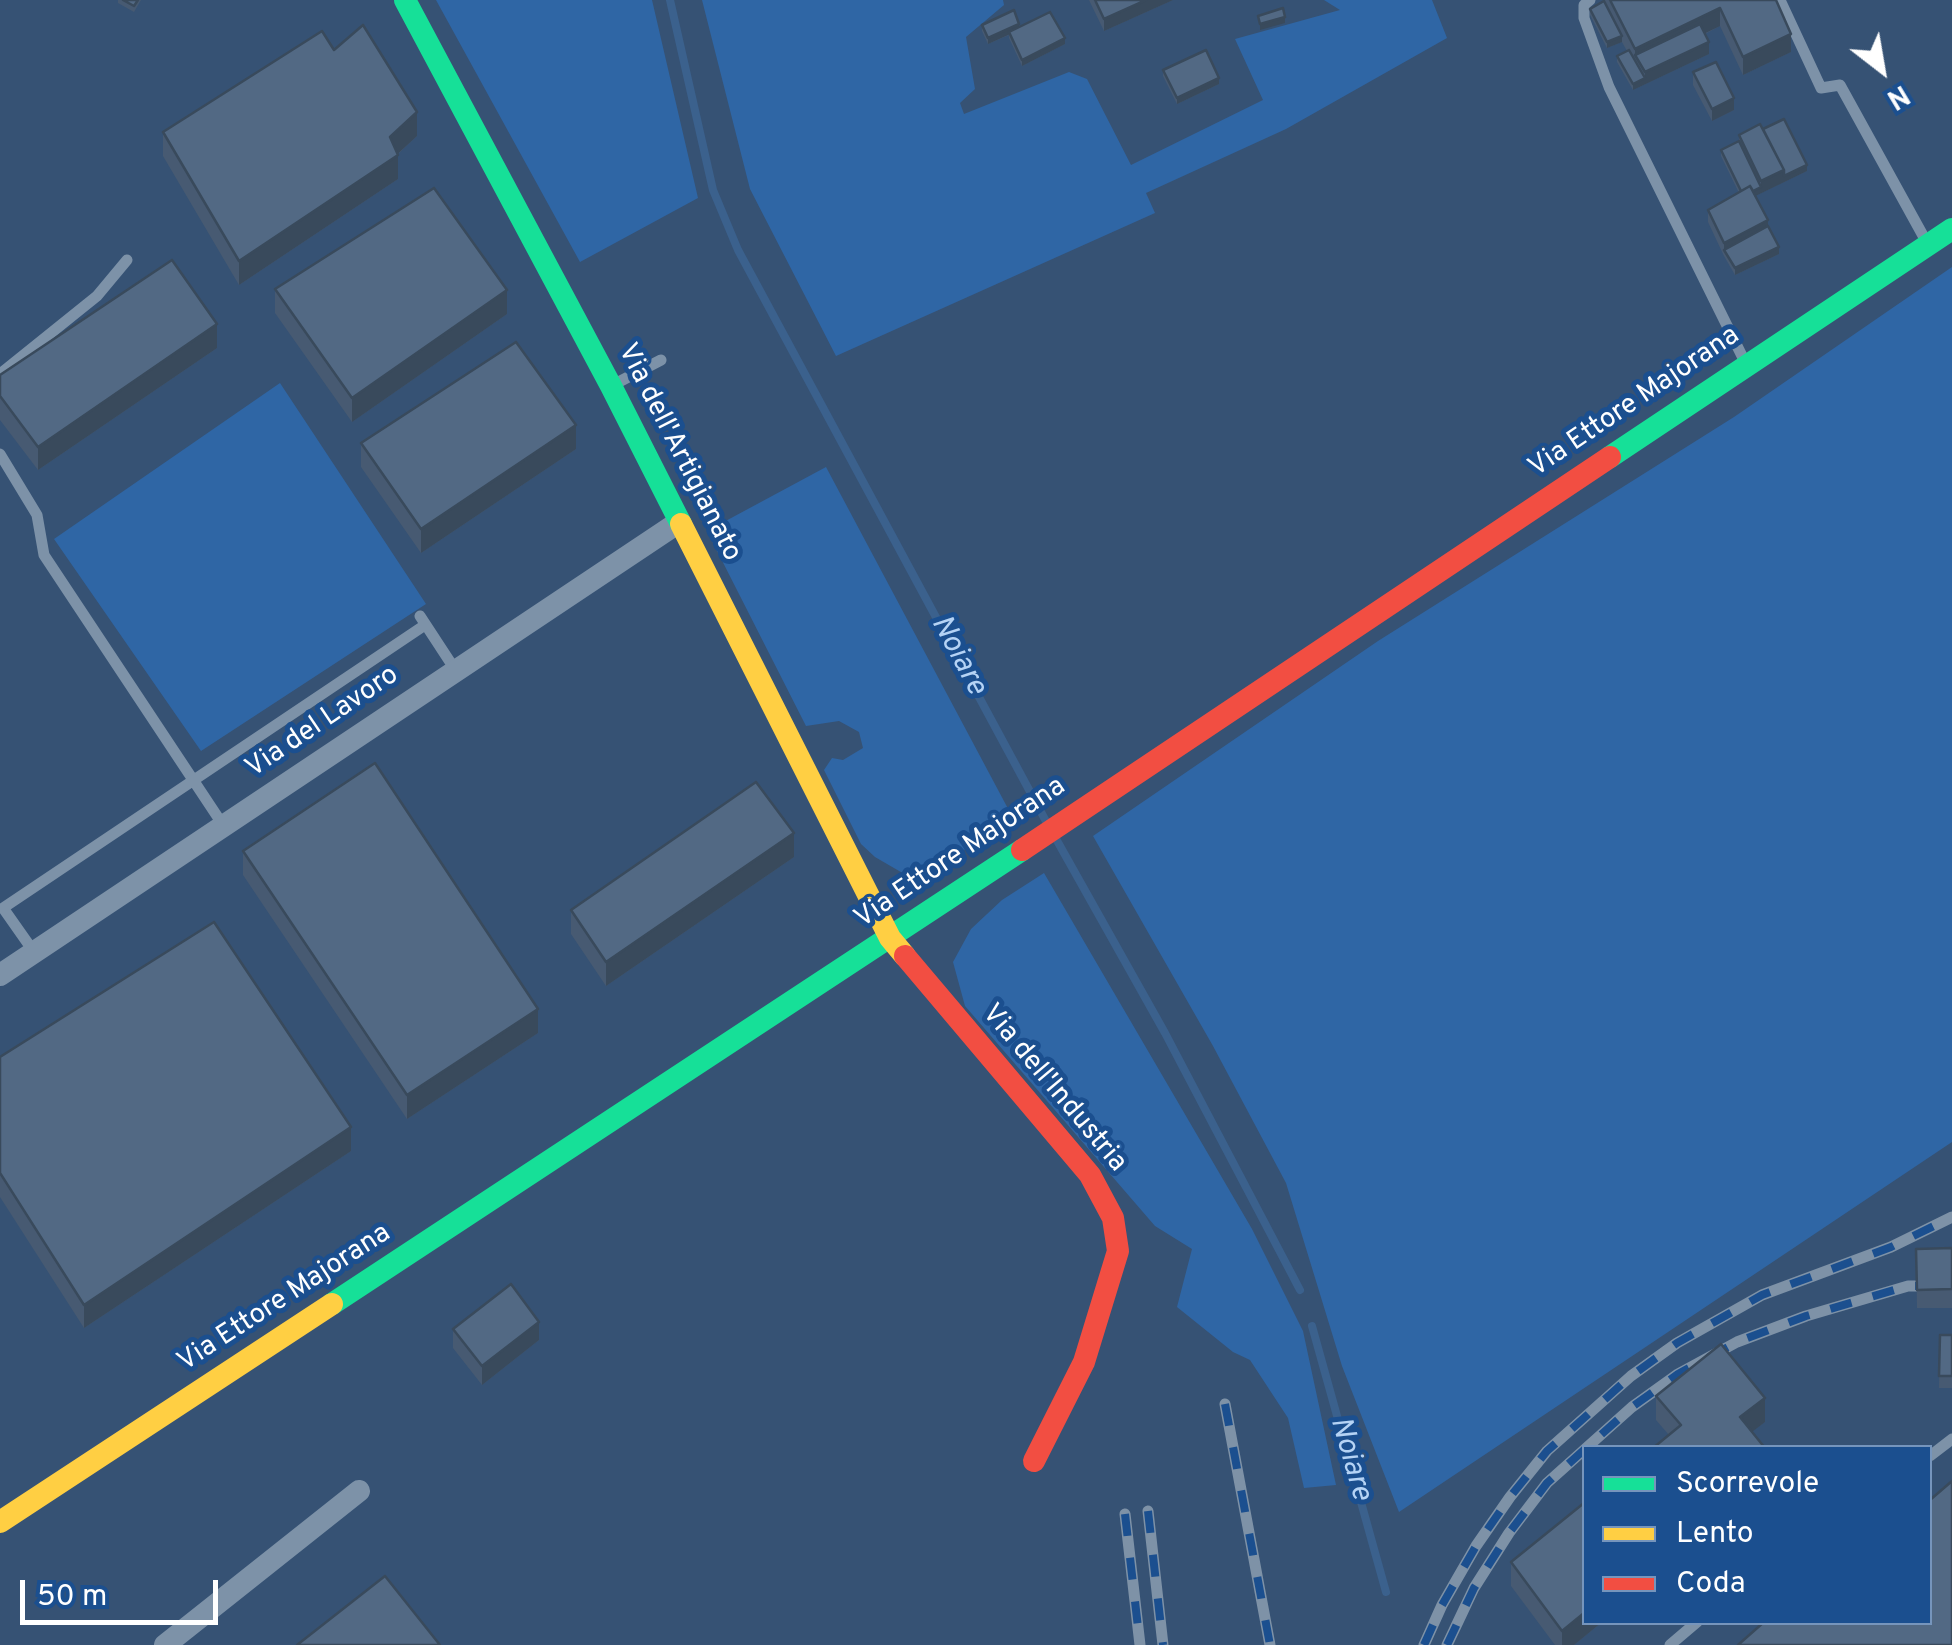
<!DOCTYPE html>
<style>
body{margin:0}
#map{position:relative;width:1952px;height:1645px;overflow:hidden;background:#365274;font-family:Overpass,sans-serif}
canvas{display:block}
.legend{position:absolute;left:1582px;top:1445px;width:350px;height:180px;box-sizing:border-box;background:#1b4f8f;border:2px solid #7695bc;margin:0;padding:12px 18px;list-style:none;font-size:30px;color:#fff}
.legend li{display:flex;align-items:center;gap:20px;height:50px}
.legend b{width:50px;border:2px solid #7695bc}
.north{position:absolute;left:1832px;top:20px;width:100px;height:100px;-webkit-text-stroke:8px #1b4f8f;paint-order:stroke;rotate:149deg;font-size:28px;font-weight:700;line-height:40px;text-align:center;color:#fff}
.north::after{content:'';display:block;margin:auto;width:35px;height:45px;background:#fff;clip-path:polygon(50% 0,100% 100%,50% 72%,0 100%)}
.scale{position:absolute;left:20px;top:1580px;width:198px;height:45px;box-sizing:border-box;border:5px solid #fff;border-top:0;padding-left:12px;font-size:30px;line-height:35px;white-space:nowrap;color:#fff;-webkit-text-stroke:8px #1b4f8f;paint-order:stroke}
</style>
<div id="map">
<canvas width="1952" height="1645"></canvas>
<ul class="legend">
<li><b style="height:12px;background:#16e098"></b>Scorrevole</li>
<li><b style="height:12px;background:#ffcf43"></b>Lento</li>
<li><b style="height:12px;background:#f24e42"></b>Coda</li>
</ul>
<div class="north">N</div>
<div class="scale">50 m</div>
</div>
<script>
const ctx = document.querySelector('canvas').getContext('2d');
ctx.lineJoin = 'round';
function fillPath(path, color) { ctx.fillStyle = color; ctx.fill(path, 'evenodd'); }
const shape = rows => new Path2D(rows.map(r => 'M' + r).join(''));
function trace(path, color, width, dash) { ctx.strokeStyle = color; ctx.lineWidth = width; ctx.lineCap = dash ? 'butt' : 'round'; ctx.setLineDash(dash || []); ctx.stroke(path); }
function drawText(font, color, halo, rows, align = 'center') {
  ctx.font = font + ' Overpass,sans-serif'; ctx.lineWidth = 10; ctx.setLineDash([]); ctx.textBaseline = 'middle'; ctx.strokeStyle = halo; ctx.fillStyle = color; for (const [text, x, y, turn = 0] of rows) {
    ctx.save(); ctx.translate(x, y); ctx.rotate((+turn || 0) * Math.PI / 180); ctx.textAlign = isNaN(turn) ? turn : align; if (halo) ctx.strokeText(text, 0, 0); ctx.fillText(text, 0, 0); ctx.restore();
  }
}
fillPath(shape([
 [436,0,652,0,698,198,580,262],
 [702,0,1003,0,1004,5,966,37,975,89,960,103,964,114,1069,72,1087,79,1131,165,1263,100,1235,39,1340,10,1324,0,1432,0,1447,38,1286,129,1146,193,1155,213,836,356,750,189],
 [1952,267,1952,1142,1399,1512,1342,1366,1286,1183,1213,1046,1093,836,1378,641,1734,417],
 [280,383,426,604,201,751,54,539],
 [826,467,1013,818,927,874,906,875,875,857,861,844,824,770,832,758,843,760,863,748,859,732,839,721,806,726,707,531],
 [1044,873,1252,1229,1303,1331,1336,1485,1304,1488,1288,1418,1250,1360,1233,1352,1177,1307,1192,1249,1155,1226,965,1006,953,962,971,929,1002,900]
]), '#2f66a5');
trace(shape([
 [670,0,713,190,738,250,1048,825],
 [1055,837,1165,1033,1300,1290],
 [1312,1326,1386,1592]
]), '#3b618d', 8);
trace(shape([
 [1590,0,1584,5,1584,18,1609,87,1746,364],
 [1780,0,1821,88,1840,85,1926,241],
 [0,374,97,296,127,260],
 [611,386,661,360],
 [0,454,37,515,44,555,223,825],
 [420,616,456,671],
 [34,952,3,908,425,625],
 [1930,1456,1952,1439],
 [1670,1645,1697,1622]
]), '#7d92a8', 11);
trace(shape([
 [0,975,679,522],
 [165,1645,359,1491]
]), '#7d92a8', 22);
trace(shape([
 [405,0,611,386,681,524],
 [1610,457,1952,229],
 [332,1304,1022,850]
]), '#16e098', 22);
trace(shape([
 [681,524,890,938,905,956],
 [0,1522,332,1304]
]), '#ffcf43', 22);
trace(shape([
 [1022,850,1610,457],
 [905,956,1090,1175,1113,1218,1118,1251,1084,1362,1034,1461]
]), '#f24e42', 22);
const rail = shape([
 [1225,1404,1270,1645],
 [1148,1511,1163,1645],
 [1125,1514,1140,1645],
 [1424,1645,1442,1605,1476,1546,1510,1497,1547,1451,1631,1376,1677,1343,1762,1295,1891,1247,1952,1217],
 [1447,1645,1474,1588,1509,1533,1547,1483,1632,1407,1678,1374,1737,1342,1806,1316,1908,1286,1952,1286]
]);
trace(rail, '#7e92a7', 11);
trace(rail, '#1b4f8f', 8, [22]);
fillPath(shape([
 [118,0,141,0,134,12,118,3],
 [1089,0,1173,0,1104,31],
 [1604,0,1776,0,1791,52,1743,75,1720,26,1705,34,1709,54,1633,90,1617,62,1617,56,1627,51,1622,42,1607,48,1590,15,1590,9],
 [982,25,1019,27,1065,44,1022,66,1009,38,1009,35,988,44,982,31],
 [334,50,417,136,398,154,398,179,239,285,163,156,163,132],
 [1163,70,1219,84,1177,104,1163,76],
 [1693,72,1734,110,1712,121,1693,85],
 [1763,129,1807,171,1755,196,1779,254,1735,275,1724,256,1708,222,1708,210,1739,193,1721,156,1721,150,1739,141,1739,135],
 [275,289,507,314,352,422,275,313],
 [217,348,38,470,0,420,0,375],
 [361,443,576,449,421,553,361,467],
 [243,851,538,1033,407,1119,243,875],
 [794,857,606,986,571,934,571,910],
 [0,1057,351,1151,84,1328,0,1197],
 [1952,1248,1952,1308,1917,1308,1916,1249],
 [453,1329,539,1340,482,1385,453,1348],
 [1940,1335,1952,1335,1952,1388,1939,1388],
 [1656,1396,1765,1422,1752,1431,1669,1435,1656,1420],
 [1511,1562,1602,1622,1574,1645,1555,1645,1511,1586]
]), '#475a72');
fillPath(shape([
 [1146,0,1173,0,1104,31,1104,19],
 [1720,8,1720,26,1641,64,1635,55,1635,49],
 [1285,17,1285,23,1260,30,1260,24],
 [1019,24,1019,30,988,44,988,38],
 [1791,34,1791,52,1743,75,1743,57],
 [1622,36,1622,42,1607,48,1607,42],
 [1065,38,1065,44,1022,66,1022,60],
 [1709,42,1709,54,1633,90,1633,84,1645,78,1645,72],
 [1219,78,1219,84,1177,104,1177,98],
 [1734,98,1734,110,1712,121,1712,109],
 [417,112,417,136,391,160,398,155,398,179,239,285,239,261,390,137],
 [1807,165,1807,171,1743,202,1743,196,1761,187,1761,181,1784,170],
 [1768,220,1768,232,1724,250,1724,243],
 [1779,247,1779,254,1735,275,1735,268],
 [507,290,507,314,352,422,352,398],
 [217,324,217,348,38,470,38,447],
 [576,425,576,449,421,553,421,529],
 [794,833,794,857,606,986,606,962],
 [538,1009,538,1033,407,1119,407,1095],
 [351,1127,351,1151,84,1328,84,1305],
 [539,1322,539,1340,482,1385,482,1366],
 [1765,1398,1765,1422,1740,1441,1740,1417],
 [1584,1613,1584,1622,1602,1622,1574,1645,1562,1645,1562,1631]
]), '#394a5c');
const building = shape([
 [123,0,138,0,134,6,123,0],
 [1095,0,1146,0,1104,19,1095,0],
 [1610,0,1776,0,1791,34,1743,57,1720,8,1635,49,1610,0],
 [1604,1,1622,36,1607,42,1590,9,1604,1],
 [1283,8,1285,17,1260,24,1258,16,1283,8],
 [1014,10,1019,24,988,38,982,25,1014,10],
 [1050,12,1065,38,1022,60,1009,32,1050,12],
 [1700,24,1709,42,1645,72,1635,55,1700,24],
 [363,25,417,112,390,137,398,155,239,261,163,132,322,31,334,50,363,25],
 [1206,50,1219,78,1177,98,1163,70,1206,50],
 [1629,50,1645,78,1633,84,1617,56,1629,50],
 [1716,62,1734,98,1712,109,1693,72,1716,62],
 [1784,119,1807,165,1784,176,1784,170,1763,129,1784,119],
 [1760,124,1784,170,1761,181,1739,135,1760,124],
 [1739,141,1761,187,1753,191,1750,186,1741,191,1721,150,1739,141],
 [1750,186,1768,220,1724,243,1708,210,1750,186],
 [434,188,507,290,352,398,275,289,434,188],
 [1768,226,1779,247,1735,268,1724,250,1768,226],
 [172,260,217,324,38,447,0,396,0,375,172,260],
 [516,342,576,425,421,529,361,443,516,342],
 [375,763,538,1009,407,1095,243,851,375,763],
 [756,782,794,833,606,962,571,910,756,782],
 [214,922,351,1127,84,1305,0,1173,0,1057,214,922],
 [1952,1248,1952,1289,1917,1290,1916,1249,1952,1248],
 [511,1284,539,1322,482,1366,453,1329,511,1284],
 [1940,1335,1952,1335,1952,1376,1939,1376,1940,1335],
 [1721,1344,1765,1398,1740,1417,1765,1448,1653,1448,1681,1425,1656,1396,1721,1344],
 [1952,1481,1952,1645,1738,1645,1764,1622,1930,1622,1930,1500,1952,1481],
 [1584,1503,1584,1613,1562,1631,1511,1562,1584,1503],
 [385,1576,440,1645,297,1645,385,1576]
]);
fillPath(building, '#526984');
trace(building, '#394a5c', 2.5);
drawText('28px', '#fff', '#1b4f8f', [
 ["Via Ettore Majorana",1635,403,-34],
 ["Via dell'Artigianato",678,453,63],
 ["Via del Lavoro",323,723,-34],
 ["Via Ettore Majorana",961,854,-34],
 ["Via dell'Industria",1053,1089,50],
 ["Via Ettore Majorana",285,1299,-33]
]);
drawText('italic 30px', '#b5d3f5', '#1b4f8f', [
 ["Noiare",957,656,62],
 ["Noiare",1349,1459,74]
]);
</script>
